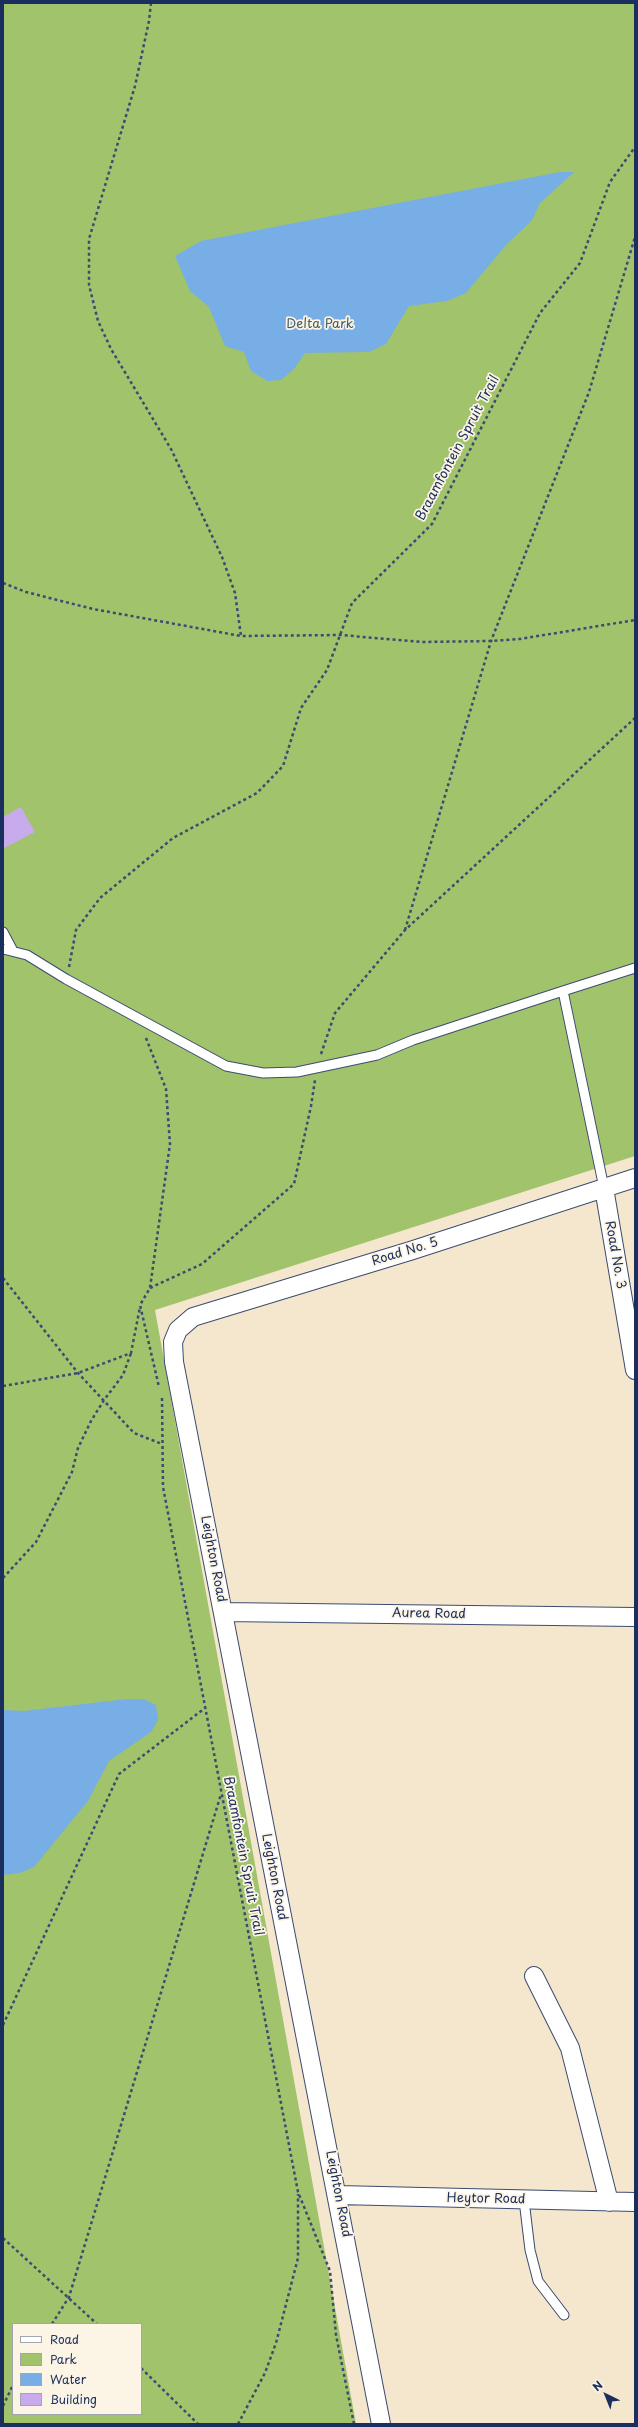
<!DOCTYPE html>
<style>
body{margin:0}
#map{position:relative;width:638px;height:2427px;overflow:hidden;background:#f4e7cd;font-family:"Playpen Sans",sans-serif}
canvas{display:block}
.frame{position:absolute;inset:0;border:4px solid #1b2f5e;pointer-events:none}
.legend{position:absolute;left:12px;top:2323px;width:130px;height:92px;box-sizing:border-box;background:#fcf5e5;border:1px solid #a2a6af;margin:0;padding:5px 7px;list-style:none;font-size:12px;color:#1b2f5e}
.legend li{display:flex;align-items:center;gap:8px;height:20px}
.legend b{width:20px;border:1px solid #a2a6af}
.north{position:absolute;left:586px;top:2375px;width:40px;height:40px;-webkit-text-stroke:3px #fcf5e5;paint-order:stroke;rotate:317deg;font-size:11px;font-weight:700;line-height:16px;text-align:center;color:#1b2f5e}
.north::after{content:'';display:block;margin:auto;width:14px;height:18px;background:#1b2f5e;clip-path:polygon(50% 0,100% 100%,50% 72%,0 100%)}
</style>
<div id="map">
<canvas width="638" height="2427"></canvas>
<div class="frame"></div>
<ul class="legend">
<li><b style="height:5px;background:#fff"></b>Road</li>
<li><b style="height:11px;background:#a1c36c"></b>Park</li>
<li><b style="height:11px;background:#76aee5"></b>Water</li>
<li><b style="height:11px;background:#c8abed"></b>Building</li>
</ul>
<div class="north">N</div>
</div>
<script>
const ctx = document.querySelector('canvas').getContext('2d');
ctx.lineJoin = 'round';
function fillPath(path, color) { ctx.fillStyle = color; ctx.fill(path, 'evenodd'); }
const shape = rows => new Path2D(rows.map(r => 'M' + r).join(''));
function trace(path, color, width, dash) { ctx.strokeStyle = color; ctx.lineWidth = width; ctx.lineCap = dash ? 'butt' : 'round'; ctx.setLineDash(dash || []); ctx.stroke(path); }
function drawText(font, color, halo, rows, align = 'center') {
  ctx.font = font + ' "Playpen Sans",sans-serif'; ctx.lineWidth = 3.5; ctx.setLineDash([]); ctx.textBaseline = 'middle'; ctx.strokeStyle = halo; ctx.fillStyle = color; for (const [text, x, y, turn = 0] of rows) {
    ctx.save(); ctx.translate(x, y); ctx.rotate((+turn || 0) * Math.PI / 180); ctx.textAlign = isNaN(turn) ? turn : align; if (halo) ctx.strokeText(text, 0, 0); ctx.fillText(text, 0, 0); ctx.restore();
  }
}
fillPath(shape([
 [3,3,635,3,635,1156,155,1310,356,2424,3,2424],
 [13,2324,141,2324,141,2414,13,2414]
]), '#a1c36c');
fillPath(shape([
 [560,172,574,172,540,203,532,220,506,245,466,293,447,301,409,306,386,344,369,352,305,353,294,369,281,380,267,381,251,371,244,352,225,346,209,307,190,291,175,256,201,241],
 [127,1699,144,1699,156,1705,158,1720,151,1732,109,1761,88,1801,34,1867,20,1873,3,1875,3,1710,24,1711]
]), '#76aee5');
fillPath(shape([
 [21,807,35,832,4,848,3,817]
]), '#c8abed');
const service = shape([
 [3,932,13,951],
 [3,949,27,955,66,979,226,1066,263,1073,297,1072,377,1055,413,1040,563,991,604,1188],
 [563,991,635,968],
 [524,2200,530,2250,538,2281,564,2315]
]);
const minor = shape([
 [604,1188,635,1370],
 [223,1612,635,1617],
 [534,1976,570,2048,609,2202],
 [338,2195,635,2202],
 [381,2424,174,1362,173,1342,178,1330,193,1317,410,1251,635,1178]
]);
trace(service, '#3c4b6f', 11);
trace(minor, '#3c4b6f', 20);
trace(shape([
 [151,3,149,21,135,86,89,239,89,285,98,321,111,349,171,449,222,557,235,593,241,636],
 [3,583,26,592,93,609,241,636,341,635,421,642,491,641,520,639,635,620],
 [405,930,491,641,589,392,635,237],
 [69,967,76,930,100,898,173,838,257,793,283,766,301,708,327,670,352,603,432,524,540,313,580,263,610,182,635,147],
 [146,1038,166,1089,170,1144,150,1288,140,1305,159,1387],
 [321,1054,335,1013,405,930,635,718],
 [3,1278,78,1373,134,1433,162,1444],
 [150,1288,202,1264,294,1184,311,1106,315,1080],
 [3,1386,78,1373,131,1353,140,1307],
 [162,1398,163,1487,298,2192,330,2271,336,2335,354,2424],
 [3,1578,36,1542,72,1472,78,1448,91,1421,104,1400,123,1375,131,1353],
 [3,2025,119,1774,205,1708],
 [3,2238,97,2324],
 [52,2324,69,2297,221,1794],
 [141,2368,198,2424],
 [3,2406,13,2385],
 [238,2424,265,2373,276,2343,298,2258,298,2194]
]), '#3c4b6f', 2.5, [3, 3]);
trace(service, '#fff', 9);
trace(minor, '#fff', 18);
drawText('13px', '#435b62', '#fcf5e5', [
 ["Delta Park",320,324]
]);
drawText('13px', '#1b2f5e', '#fcf5e5', [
 ["Braamfontein Spruit Trail",458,448,-62],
 ["Road No. 5",405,1252,-17],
 ["Road No. 3",615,1255,80],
 ["Leighton Road",213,1559,79],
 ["Aurea Road",429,1614,1],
 ["Braamfontein Spruit Trail",243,1856,79],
 ["Leighton Road",274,1877,79],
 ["Leighton Road",338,2194,79],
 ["Heytor Road",486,2199,1]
]);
</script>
